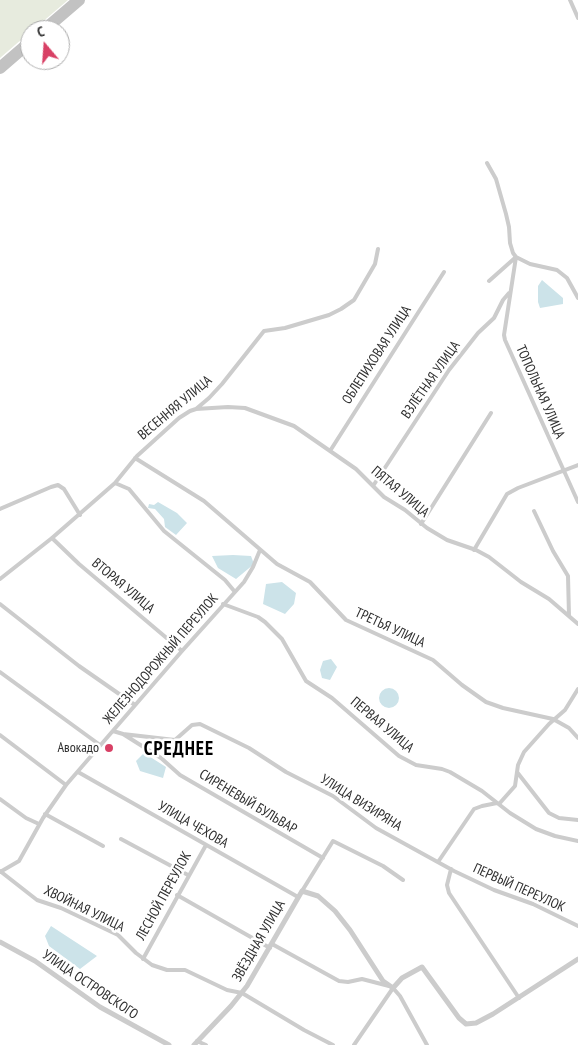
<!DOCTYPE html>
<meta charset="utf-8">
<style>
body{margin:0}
#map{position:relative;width:578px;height:1045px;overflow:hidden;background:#fff;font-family:"PT Sans Narrow",sans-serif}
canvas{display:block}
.north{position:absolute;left:20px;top:20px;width:50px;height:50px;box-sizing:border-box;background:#fff;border:1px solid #acacac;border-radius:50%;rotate:342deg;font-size:14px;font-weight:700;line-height:20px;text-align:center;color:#2f2f2f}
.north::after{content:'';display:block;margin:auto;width:18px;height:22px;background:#d84065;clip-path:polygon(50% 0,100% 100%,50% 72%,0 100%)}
</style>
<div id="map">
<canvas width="578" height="1045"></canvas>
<div class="north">С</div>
</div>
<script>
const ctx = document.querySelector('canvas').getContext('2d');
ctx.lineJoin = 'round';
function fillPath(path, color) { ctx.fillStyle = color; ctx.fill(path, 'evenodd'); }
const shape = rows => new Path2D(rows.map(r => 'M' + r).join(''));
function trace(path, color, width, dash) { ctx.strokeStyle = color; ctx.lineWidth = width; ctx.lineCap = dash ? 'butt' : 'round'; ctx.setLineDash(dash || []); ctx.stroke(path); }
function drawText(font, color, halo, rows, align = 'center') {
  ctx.font = font + ' "PT Sans Narrow",sans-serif'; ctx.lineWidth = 5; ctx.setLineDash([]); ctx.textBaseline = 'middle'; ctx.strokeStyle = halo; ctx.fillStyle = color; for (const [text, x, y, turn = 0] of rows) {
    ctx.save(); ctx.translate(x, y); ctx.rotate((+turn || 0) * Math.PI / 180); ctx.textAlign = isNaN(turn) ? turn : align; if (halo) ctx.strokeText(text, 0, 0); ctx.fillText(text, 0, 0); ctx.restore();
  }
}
fillPath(shape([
 [0,0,68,0,33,30,30,30,30,32,0,58]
]), '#e7ebde');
fillPath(shape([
 [542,280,563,298,563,304,540,308,538,302,538,286],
 [158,502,177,513,187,523,176,535,165,527,164,519,155,509,148,508,149,504,154,505],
 [233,555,251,556,254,564,236,579,218,568,212,556],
 [282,582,296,593,294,604,285,614,263,604,266,584],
 [331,659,337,667,330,680,322,678,320,670,323,661],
 '379 698a10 10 0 1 1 20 0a10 10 0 1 1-20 0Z',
 [144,753,166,767,163,778,140,771,136,761],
 [51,926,97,956,80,969,49,946,45,936]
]), '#cce3e9');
trace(shape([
 [44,30,79,0],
 [0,68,30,42]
]), '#c2c2c2', 12);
trace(shape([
 [570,0,578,18],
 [487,163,496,179,506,214,509,227,510,243,513,253,516,257,530,264,557,270,567,278,578,298],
 [516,257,504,335,505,340,578,502],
 [489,281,516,257],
 [196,409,228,407,245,408,294,426,356,469,384,497,405,510,427,528,447,540,476,550,489,557,521,582,549,599,578,624],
 [330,451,444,272],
 [135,458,204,501,277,564,310,582,346,620,433,660,462,685,486,702,503,708,553,719,569,728,578,738],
 [115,483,129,489,164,531,225,580,235,592],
 [373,486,449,370,478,333,494,318,503,300,509,293],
 [0,509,51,487,58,485,64,489,80,515],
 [534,511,553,551,568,576,569,616],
 [421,524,491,413],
 [52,538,79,564,182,651],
 [474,550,507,494,518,488,578,465],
 [0,579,52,538,115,483,137,456,179,418,190,411,196,409,209,398,222,384,264,331,285,328,329,315,341,309,354,300,375,264,378,249],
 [0,604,79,666,135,705],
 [223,604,258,617,265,622,282,639,306,681,332,698,399,756,416,765,442,769,450,772,482,791,510,813,536,829,555,836,578,841],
 [0,672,100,745],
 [113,731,123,734,161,758,180,775,323,858],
 [123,734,175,740,192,725,200,724,249,748,286,772,333,796,376,828,454,871,494,890,533,904,578,926],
 [0,735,66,785],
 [78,772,298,897],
 [517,772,549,813,559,818,578,820],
 [0,799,26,818,39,824],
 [499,804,515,786,518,765,524,752,549,724,565,710,578,689],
 [45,814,103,846],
 [121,839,188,875],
 [438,862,474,809,482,806,497,803],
 [451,869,447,885,449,893,519,998],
 [0,871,37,900,61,908,118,935,136,953,152,965,167,970,185,970,227,990,242,993,304,1030,333,1045],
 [0,872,19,861,43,818,66,785,182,651,244,582,253,567,260,550],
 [302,891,333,841,383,866,403,880],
 [177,895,270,948],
 [272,944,339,981,348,982,362,979,389,986],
 [143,959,206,845],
 [393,988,400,996,427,1045],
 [197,1041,206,1045],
 [354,1045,393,988]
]), '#ccc', 4);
trace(shape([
 [0,942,35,961,100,1007,169,1045],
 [194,1045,231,1006,247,986,302,891,318,896,335,911,350,930,383,981,393,988,402,978,422,967,459,1018,466,1024,476,1023,493,1014,578,959]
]), '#ccc', 5);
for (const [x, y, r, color] of [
 [109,748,5,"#d84065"]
]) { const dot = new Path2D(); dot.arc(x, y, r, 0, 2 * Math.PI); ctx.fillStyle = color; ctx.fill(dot); trace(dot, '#fff', 2); }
drawText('14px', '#2f2f2f', '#fff', [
 ["ОБЛЕПИХОВАЯ УЛИЦА",377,355,-57],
 ["ВЗЛЁТНАЯ УЛИЦА",431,380,-55],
 ["ТОПОЛЬНАЯ УЛИЦА",540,392,66],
 ["ВЕСЕННЯЯ УЛИЦА",175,408,-40],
 ["ПЯТАЯ УЛИЦА",400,492,40],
 ["ВТОРАЯ УЛИЦА",123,586,40],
 ["ТРЕТЬЯ УЛИЦА",390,628,25],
 ["ЖЕЛЕЗНОДОРОЖНЫЙ ПЕРЕУЛОК",161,659,-49],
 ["ПЕРВАЯ УЛИЦА",382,725,40],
 ["СИРЕНЕВЫЙ БУЛЬВАР",248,802,31],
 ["УЛИЦА ВИЗИРЯНА",361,803,32],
 ["УЛИЦА ЧЕХОВА",193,825,30],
 ["ПЕРВЫЙ ПЕРЕУЛОК",519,888,24],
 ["ЛЕСНОЙ ПЕРЕУЛОК",164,896,-61],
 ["ХВОЙНАЯ УЛИЦА",84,909,26],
 ["ЗВЁЗДНАЯ УЛИЦА",259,941,-60],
 ["УЛИЦА ОСТРОВСКОГО",90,985,34]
]);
drawText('14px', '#2f2f2f', '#fff', [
 ["Авокадо",99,748]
], 'right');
ctx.letterSpacing = '1px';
drawText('bold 19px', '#000', '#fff', [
 ["СРЕДНЕЕ",179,750]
]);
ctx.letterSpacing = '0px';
</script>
